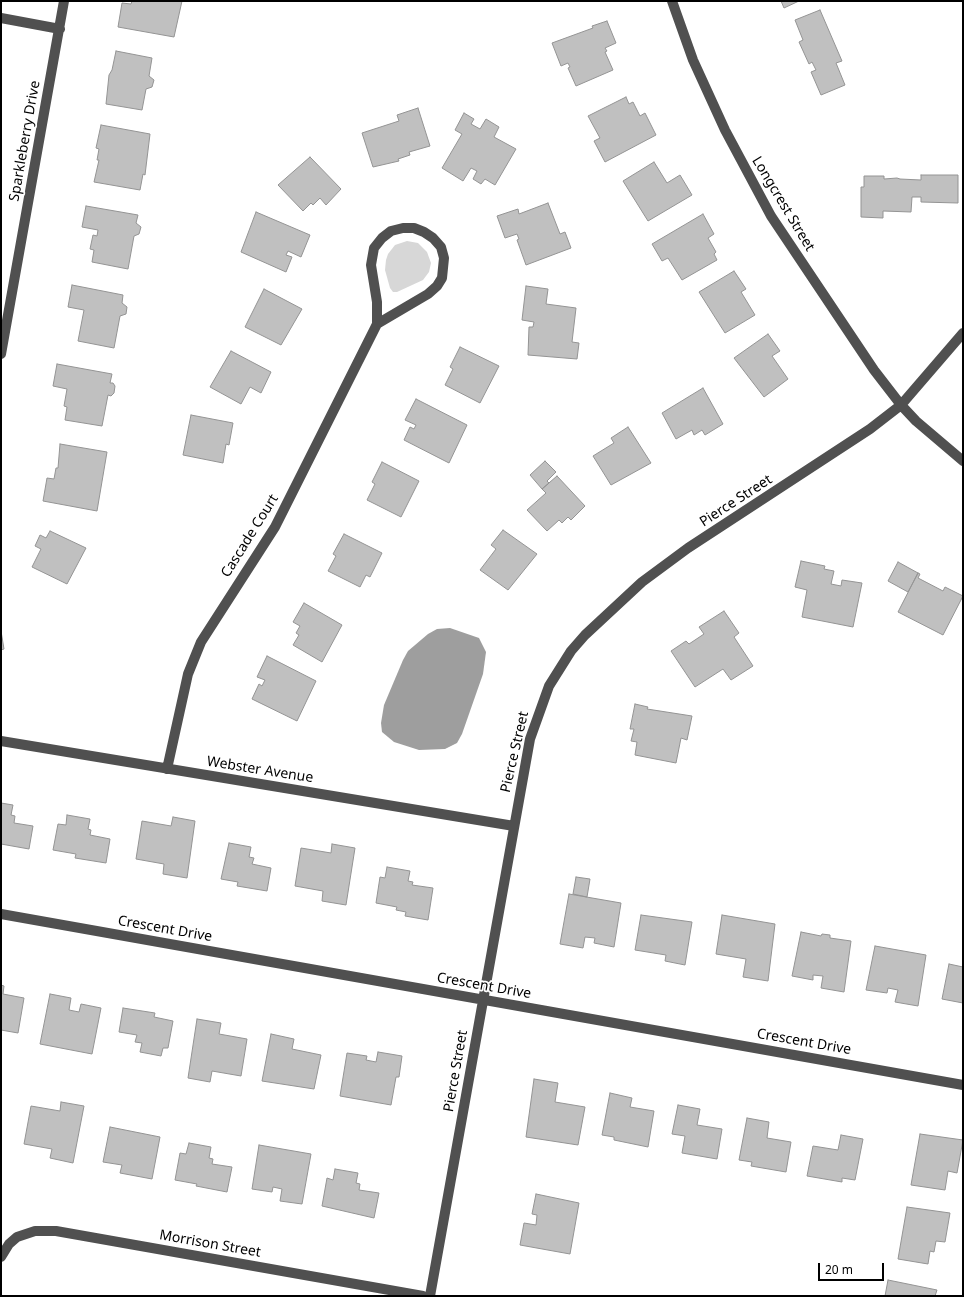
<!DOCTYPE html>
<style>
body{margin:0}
#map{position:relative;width:964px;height:1297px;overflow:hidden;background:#fff;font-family:"Noto Sans",sans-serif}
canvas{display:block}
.frame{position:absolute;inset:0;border:2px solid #000;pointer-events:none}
.scale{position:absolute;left:818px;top:1263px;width:66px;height:18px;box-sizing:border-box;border:2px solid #000;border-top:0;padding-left:5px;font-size:12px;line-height:14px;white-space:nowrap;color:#000;-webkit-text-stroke:3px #fff;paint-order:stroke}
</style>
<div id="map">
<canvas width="964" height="1297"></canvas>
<div class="frame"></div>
<div class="scale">20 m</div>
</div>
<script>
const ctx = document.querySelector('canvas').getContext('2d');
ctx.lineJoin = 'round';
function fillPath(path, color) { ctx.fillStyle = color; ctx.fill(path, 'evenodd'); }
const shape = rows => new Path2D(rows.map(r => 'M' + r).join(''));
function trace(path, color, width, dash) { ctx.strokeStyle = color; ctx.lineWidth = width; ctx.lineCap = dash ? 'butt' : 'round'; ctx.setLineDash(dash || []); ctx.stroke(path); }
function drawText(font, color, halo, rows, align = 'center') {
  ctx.font = font + ' "Noto Sans",sans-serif'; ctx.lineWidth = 3.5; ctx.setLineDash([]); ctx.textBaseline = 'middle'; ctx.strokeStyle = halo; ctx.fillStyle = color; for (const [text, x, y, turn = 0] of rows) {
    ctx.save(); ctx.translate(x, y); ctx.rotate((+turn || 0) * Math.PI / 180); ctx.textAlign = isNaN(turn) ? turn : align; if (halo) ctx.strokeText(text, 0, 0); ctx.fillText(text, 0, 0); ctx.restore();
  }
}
fillPath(shape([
 [407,241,418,243,427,252,431,263,429,272,423,280,397,292,393,292,390,288,385,270,386,260,388,254,395,245]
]), '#d7d7d7');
fillPath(shape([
 [450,628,479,638,486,652,483,674,462,734,457,743,445,749,419,750,394,742,382,732,381,723,384,705,403,660,408,651,428,634,437,629]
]), '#9e9e9e');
const building = shape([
 [132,1,182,1,174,37,118,27,122,3,131,4,132,1],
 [781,1,799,1,784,8,781,1],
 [820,10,842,61,836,63,845,85,821,95,811,72,816,70,812,62,809,64,799,42,803,40,795,20,820,10],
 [607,21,616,43,605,48,607,51,605,52,613,70,576,86,568,68,570,67,568,63,561,66,552,43,593,28,592,26,607,21],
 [116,51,152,58,149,76,154,80,152,87,146,89,142,110,106,104,109,75,112,70,116,51],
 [626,97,629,104,633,102,640,116,645,113,656,135,605,162,594,141,600,138,588,116,626,97],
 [418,108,430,146,409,152,410,155,398,159,399,161,373,167,362,133,399,121,397,115,418,108],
 [464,113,474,119,471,124,480,129,486,119,499,127,494,137,516,149,495,185,485,179,481,184,473,179,477,171,471,168,463,181,442,168,462,134,455,130,464,113],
 [101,125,150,134,145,175,143,174,140,190,94,182,99,160,97,160,99,149,96,148,101,125],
 [310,157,341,189,326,205,320,198,313,205,311,203,303,211,278,185,310,157],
 [654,162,667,183,680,175,692,195,648,221,623,181,654,162],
 [921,175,958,175,958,203,921,202,921,197,912,197,911,212,883,211,883,218,861,217,861,187,864,187,864,176,884,176,884,179,897,178,900,179,921,180,921,175],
 [548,203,560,234,565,232,571,248,526,265,517,240,519,239,517,234,505,238,497,216,518,209,519,214,548,203],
 [86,206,138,215,136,223,141,227,139,234,134,236,128,269,92,262,94,250,90,249,93,235,97,236,98,230,82,227,86,206],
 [256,212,310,235,301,257,288,251,286,255,292,257,286,272,241,252,256,212],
 [703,214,714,234,708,238,716,252,714,254,717,260,682,280,668,258,662,261,652,244,703,214],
 [734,271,746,289,741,292,755,315,725,333,699,292,734,271],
 [72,285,123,295,122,303,127,307,126,314,120,316,114,348,78,341,84,310,68,307,72,285],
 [526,286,548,289,546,304,576,308,572,342,579,343,577,359,528,355,529,327,533,327,534,322,522,320,526,286],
 [264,289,302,309,281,345,245,327,264,289],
 [768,334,780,351,772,356,788,379,764,397,734,358,768,334],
 [460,347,499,366,480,403,445,385,453,369,450,367,460,347],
 [231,351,271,372,261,393,250,387,241,404,210,387,231,351],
 [57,364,112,374,110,383,113,383,115,386,114,393,111,396,108,395,102,426,65,420,67,407,64,406,67,389,53,386,57,364],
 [703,388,723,424,705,435,702,430,694,435,692,430,676,439,662,413,703,388],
 [416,399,467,425,449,463,404,440,410,427,414,429,416,425,405,420,416,399],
 [191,415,233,423,229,445,226,444,223,463,183,455,191,415],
 [628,427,651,463,611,485,593,456,614,443,611,438,628,427],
 [60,444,107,452,97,511,43,501,47,478,54,479,56,468,58,468,60,444],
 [545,461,556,472,547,481,549,483,542,489,530,475,545,461],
 [382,462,419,481,401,517,367,500,375,484,372,482,382,462],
 [557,476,585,506,571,520,568,517,562,523,559,520,547,531,527,510,546,493,542,489,557,476],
 [503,530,537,554,508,590,480,570,496,549,491,545,503,530],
 [50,531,86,548,67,584,32,567,41,549,35,546,40,535,46,538,50,531],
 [344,534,382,553,370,577,366,575,360,587,328,571,336,556,333,554,344,534],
 [801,561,825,566,824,569,834,571,831,584,841,586,842,580,862,583,853,627,802,617,807,590,795,587,801,561],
 [898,562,918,573,908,592,888,581,898,562],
 [918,573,920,574,918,578,943,591,945,587,963,596,943,635,898,612,918,573],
 [304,603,342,625,322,662,293,645,299,635,296,633,300,626,293,622,304,603],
 [724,611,739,633,734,637,753,666,731,680,723,669,695,687,671,651,686,641,689,644,704,634,699,627,724,611],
 [1,631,4,649,1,650,1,631],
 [267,656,316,681,297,721,252,699,259,684,262,686,265,680,257,677,267,656],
 [635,704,648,707,647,709,692,716,687,740,681,738,676,763,635,755,637,742,631,741,634,729,630,729,635,704],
 [1,803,13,805,11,815,15,816,14,823,33,826,29,849,1,844,1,803],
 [67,815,90,819,88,829,91,830,90,835,110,839,106,863,75,858,76,854,53,850,58,824,66,825,67,815],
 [173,817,195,821,187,878,163,874,164,864,136,859,142,821,171,826,173,817],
 [229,843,251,847,249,857,254,858,252,864,271,868,267,891,237,886,238,882,221,879,229,843],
 [332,844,355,848,346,905,322,901,323,891,295,886,301,848,331,853,332,844],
 [387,867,410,871,408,881,413,882,412,885,433,888,428,920,405,916,406,912,396,910,397,907,376,903,380,877,385,878,387,867],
 [576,877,590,879,587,897,573,894,576,877],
 [569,894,621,903,614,947,594,943,595,938,585,937,583,948,560,944,569,894],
 [641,915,692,922,685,965,665,961,666,955,635,950,641,915],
 [722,915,775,924,768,981,743,977,746,959,716,954,722,915],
 [801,932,821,936,822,934,830,935,830,938,851,941,844,992,821,988,823,976,813,975,813,980,792,976,801,932],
 [875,946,926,955,918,1006,895,1002,898,990,888,988,887,993,866,990,875,946],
 [949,964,963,967,963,1003,942,999,949,964],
 [1,985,4,986,3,994,24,998,18,1033,1,1030,1,985],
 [50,994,71,998,69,1010,79,1012,81,1004,101,1008,92,1054,40,1044,50,994],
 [123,1008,155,1013,154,1017,173,1021,168,1048,163,1048,161,1056,140,1052,142,1043,135,1042,137,1035,119,1032,123,1008],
 [197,1019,221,1023,219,1034,247,1039,241,1076,212,1071,210,1082,188,1078,197,1019],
 [271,1034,294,1039,292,1049,321,1055,314,1089,262,1081,271,1034],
 [378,1052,402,1056,399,1077,396,1077,391,1105,340,1096,347,1053,367,1056,366,1060,376,1062,378,1052],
 [534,1079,558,1083,555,1102,585,1107,578,1145,526,1137,534,1079],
 [610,1093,632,1098,630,1107,654,1111,648,1147,614,1140,614,1137,602,1135,610,1093],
 [61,1102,84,1106,73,1163,50,1158,52,1149,24,1144,31,1106,60,1111,61,1102],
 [678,1105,700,1109,697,1125,722,1129,717,1159,682,1153,685,1136,672,1134,678,1105],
 [747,1118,769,1122,767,1138,791,1142,786,1172,751,1166,752,1162,739,1160,747,1118],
 [110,1127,160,1137,152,1179,120,1173,122,1165,103,1162,110,1127],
 [920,1134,963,1140,957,1173,948,1171,945,1190,911,1185,920,1134],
 [841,1135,863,1139,855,1180,842,1178,842,1182,807,1176,813,1146,838,1150,841,1135],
 [189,1143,211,1147,209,1158,213,1159,212,1164,232,1167,227,1192,196,1186,197,1184,175,1180,180,1153,186,1154,189,1143],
 [259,1145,311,1154,302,1204,280,1201,282,1189,273,1187,272,1192,252,1189,259,1145],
 [335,1169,358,1173,356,1183,360,1184,359,1190,379,1193,374,1218,322,1206,327,1178,333,1180,335,1169],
 [536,1194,579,1203,570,1254,520,1245,524,1223,536,1225,537,1215,532,1214,536,1194],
 [907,1207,950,1213,945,1242,936,1241,934,1252,930,1251,928,1264,898,1259,907,1207],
 [888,1280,937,1290,935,1296,885,1296,888,1280]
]);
fillPath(building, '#c0c0c0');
trace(building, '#949494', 1);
trace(shape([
 [672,1,693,60,725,130,771,216,874,370,901,405,916,421,963,461],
 [1,18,60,29],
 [1,354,64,1],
 [1,741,514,826],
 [167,769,188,674,201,642,275,527,377,324,428,294,437,286,442,278,444,258,441,247,433,238,424,232,414,228,403,228,391,231,382,238,374,248,371,265,377,302,377,324],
 [1,914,963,1085],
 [1,1257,9,1244,17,1237,35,1231,56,1231,423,1296],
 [430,1296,530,739,549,686,571,651,585,635,642,582,688,548,870,429,901,405,963,333]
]), '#505050', 10);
drawText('14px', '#000', '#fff', [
 ["Sparkleberry Drive",25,141,-80],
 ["Longcrest Street",783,204,59],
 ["Pierce Street",736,501,-33],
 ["Cascade Court",250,536,-58],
 ["Pierce Street",515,752,-77],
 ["Webster Avenue",260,770,9],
 ["Crescent Drive",165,929,10],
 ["Crescent Drive",484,986,10],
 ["Crescent Drive",804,1042,10],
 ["Pierce Street",456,1071,-80],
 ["Morrison Street",210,1244,10]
]);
</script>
